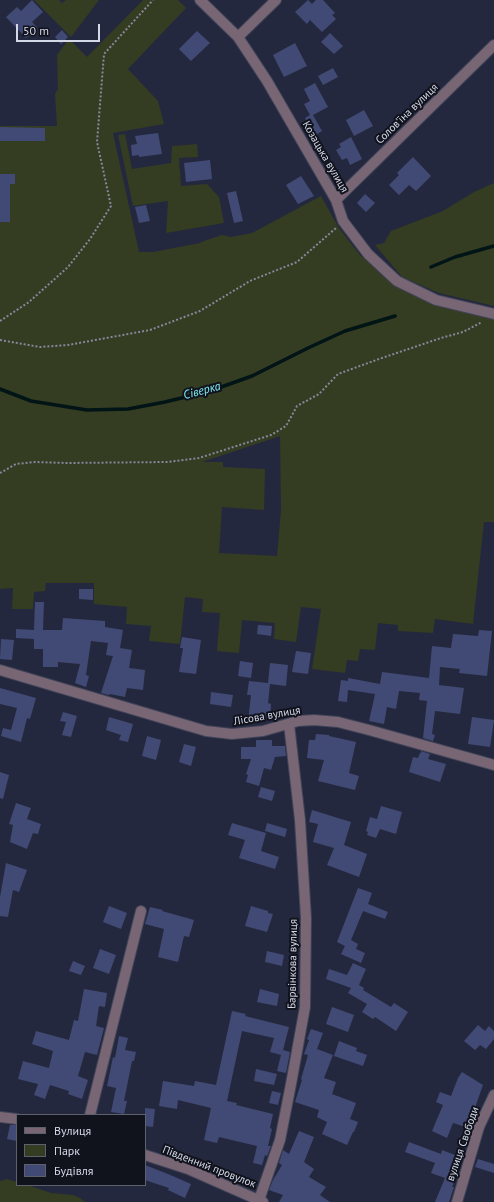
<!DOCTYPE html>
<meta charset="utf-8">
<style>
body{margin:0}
#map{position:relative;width:494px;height:1202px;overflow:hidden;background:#24283e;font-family:"PT Sans",sans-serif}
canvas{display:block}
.legend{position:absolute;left:16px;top:1114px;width:130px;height:72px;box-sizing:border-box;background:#10121c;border:1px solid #5e616d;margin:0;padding:5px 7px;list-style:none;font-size:12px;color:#d4d8e7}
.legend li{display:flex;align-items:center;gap:8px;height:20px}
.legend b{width:20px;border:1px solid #5e616d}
.scale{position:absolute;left:16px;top:24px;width:84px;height:18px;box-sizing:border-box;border:2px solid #d4d8e7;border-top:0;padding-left:5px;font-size:12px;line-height:14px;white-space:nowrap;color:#d4d8e7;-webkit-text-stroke:3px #10121c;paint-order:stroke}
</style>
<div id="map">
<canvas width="494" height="1202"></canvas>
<ul class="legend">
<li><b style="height:5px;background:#786674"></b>Вулиця</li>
<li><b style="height:11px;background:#343c22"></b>Парк</li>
<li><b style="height:11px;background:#414a74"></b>Будівля</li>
</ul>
<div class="scale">50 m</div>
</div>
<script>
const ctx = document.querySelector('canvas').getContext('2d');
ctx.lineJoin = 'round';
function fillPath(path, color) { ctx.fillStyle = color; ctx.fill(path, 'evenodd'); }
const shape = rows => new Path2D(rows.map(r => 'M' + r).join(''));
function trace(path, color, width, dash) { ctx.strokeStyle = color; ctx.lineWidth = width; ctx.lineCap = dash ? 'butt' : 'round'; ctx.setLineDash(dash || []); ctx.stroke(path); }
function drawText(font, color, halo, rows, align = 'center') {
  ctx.font = font + ' "PT Sans",sans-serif'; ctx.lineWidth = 4; ctx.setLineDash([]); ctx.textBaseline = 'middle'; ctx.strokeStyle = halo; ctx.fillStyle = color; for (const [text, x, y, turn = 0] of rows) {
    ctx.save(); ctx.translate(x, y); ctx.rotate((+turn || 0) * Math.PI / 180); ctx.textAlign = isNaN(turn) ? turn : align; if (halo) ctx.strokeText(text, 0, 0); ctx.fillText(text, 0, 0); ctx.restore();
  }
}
fillPath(shape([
 [34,0,59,0,62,3,66,0,99,0,71,37],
 [143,0,178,0,186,8,128,69,158,101,164,124,113,133,139,252,153,252,200,243,204,241,222,235,231,237,252,233,321,196,339,228,360,255,394,285,478,315,494,319,494,522,484,522,473,624,435,619,433,633,398,631,398,625,378,623,375,650,360,649,358,661,347,660,345,673,312,669,321,609,301,607,296,642,274,639,275,623,242,620,239,653,217,651,220,613,202,612,203,599,185,597,180,644,149,641,151,626,126,624,127,607,94,604,94,583,46,583,45,591,34,592,33,609,12,609,13,588,0,589,0,126,57,126,55,94,58,89,57,55,69,39,87,57],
 [280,436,281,510,277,556,219,553,222,507,264,510,265,469,223,467,223,462,202,462],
 [125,134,132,169,171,163,172,146,197,144,198,157,179,158,181,186,207,184,219,197,224,223,166,233,168,201,133,206,118,135],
 [494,183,494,306,439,293,402,277,375,245,384,243,391,231,443,211,474,192],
 [7,1179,17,1182,17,1185,28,1185,51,1193,73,1195,80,1198,85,1202,0,1202,0,1181]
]), '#343c22');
trace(shape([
 [431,267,455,257,494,246],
 [0,389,31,401,87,410,128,409,165,402,210,391,252,376,308,348,345,331,395,316]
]), '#011416', 3.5);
fillPath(shape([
 [32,0,43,12,32,22,37,27,26,38,6,17,17,7,21,11],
 [308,0,312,4,316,0,323,0,335,13,332,15,336,19,322,32,310,20,307,24,295,12],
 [62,30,68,37,61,44,55,37],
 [197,31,210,43,191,61,179,49],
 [330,33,343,46,334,54,321,42],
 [295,43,307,66,284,77,273,55],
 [333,68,338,77,323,85,318,76],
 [315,83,328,107,313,115,322,131,314,136,305,118,310,115,304,104,310,101,304,89],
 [364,110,373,126,354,136,346,120],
 [0,127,45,128,45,141,0,141],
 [158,133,162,154,139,157,139,155,132,156,131,145,137,144,135,136],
 [351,137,362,159,350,165,347,158,342,160,336,150,341,147,339,144],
 [413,157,431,176,416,191,409,185,399,195,389,185,399,175,397,173],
 [210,160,212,179,186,182,184,163],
 [0,174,15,174,15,184,10,184,10,222,0,222],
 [301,176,314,196,298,204,286,185],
 [236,191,243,221,234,223,227,193],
 [365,194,375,203,366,212,357,203],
 [146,205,150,221,139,223,135,207],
 [79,589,93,589,93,600,79,599],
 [35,602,44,602,43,630,62,630,63,618,105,621,105,627,123,630,120,648,132,650,129,668,145,670,143,690,127,688,125,697,110,694,109,695,101,693,113,656,106,655,108,643,91,641,86,675,89,676,86,687,75,683,80,664,58,662,58,667,43,667,43,649,34,649,34,639,16,638,16,629,34,630],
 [258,625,272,626,271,636,257,634],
 [479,630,492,631,487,676,459,673,460,669,440,667,439,685,464,688,460,714,435,711,432,734,435,735,433,741,423,738,427,701,419,700,420,693,399,691,396,709,387,707,384,724,369,721,375,694,348,690,347,702,338,701,341,680,348,681,348,678,380,684,382,672,429,678,432,646,451,648,453,634,478,636],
 [182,637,201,640,196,674,179,672,183,648,180,648],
 [1,639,14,640,12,660,0,659],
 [296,651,311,653,308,674,292,672],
 [240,661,253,663,251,678,238,676],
 [270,663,288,665,286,686,270,684,268,703,271,704,270,718,258,717,258,723,248,722,251,695,247,695,249,681,268,683],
 [0,688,36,698,30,719,27,718,21,742,1,736,3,728,11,730,17,708,0,704],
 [211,692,233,695,231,707,210,704],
 [63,712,77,716,71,737,62,735,66,722,60,721],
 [109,717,133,724,128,742,119,740,121,735,106,730],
 [472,717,494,720,490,747,468,744],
 [316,734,329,735,329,736,356,742,349,773,359,776,355,790,318,781,324,760,307,758,309,740,315,740],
 [147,736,161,740,156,760,142,756],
 [256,740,272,740,272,746,285,746,286,756,275,757,271,770,264,768,259,786,246,782,248,775,246,774,251,759,241,759,241,747,256,747],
 [184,744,196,747,191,766,179,762],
 [421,751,430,754,428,759,446,764,440,782,409,772,413,757,418,758,420,753,421,753],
 [0,772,9,775,3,799,0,798],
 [261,787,275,791,272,801,258,797],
 [16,803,31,808,27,819,41,824,38,834,33,833,27,849,10,842,13,825,9,824],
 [381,806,402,812,396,834,380,829,376,838,367,835,368,832,366,831,370,817,377,819],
 [312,810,351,822,344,845,367,854,359,877,327,865,334,848,313,842,318,824,309,822],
 [232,823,266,833,261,851,279,857,275,869,239,858,245,840,228,835],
 [267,823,287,829,285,837,265,831],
 [6,863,27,870,19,892,13,890,8,917,0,916,0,897],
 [358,888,372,893,368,904,388,912,385,919,363,911,351,940,358,944,356,949,365,953,361,963,341,954,345,946,337,942],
 [109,906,127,913,121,929,103,922],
 [251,906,268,911,268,913,273,914,267,932,245,926],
 [150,907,163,910,162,911,194,920,189,937,184,936,178,962,158,957,164,929,145,924],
 [100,949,116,955,109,974,93,968],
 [267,951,284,955,282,966,265,962],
 [73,961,85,966,81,975,69,971],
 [353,963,366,969,359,985,364,988,363,990,391,1007,394,1003,408,1012,396,1031,375,1017,373,1019,362,1012,367,1004,348,993,351,988,326,979,329,969,347,975],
 [84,989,107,993,105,1007,99,1006,96,1026,104,1028,97,1055,85,1052,78,1076,88,1080,82,1099,68,1094,69,1091,50,1085,45,1099,34,1095,38,1084,18,1079,23,1061,49,1068,53,1051,32,1044,36,1031,69,1040,74,1020,78,1021],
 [260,989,279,994,277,1006,257,1002],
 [332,1007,354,1015,348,1032,326,1024],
 [232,1011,246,1014,245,1016,289,1027,283,1050,290,1052,286,1073,277,1071,281,1055,270,1052,274,1038,242,1031,227,1101,237,1103,236,1105,273,1114,270,1128,272,1129,268,1146,271,1146,267,1156,265,1155,262,1165,253,1163,257,1146,219,1137,217,1143,204,1140,211,1108,178,1100,177,1109,159,1106,163,1081,194,1086,195,1081,216,1085],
 [478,1025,485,1031,489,1026,494,1031,494,1039,486,1049,480,1045,475,1050,464,1041],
 [311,1029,323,1033,317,1049,333,1055,324,1078,336,1082,332,1094,356,1103,350,1119,358,1122,354,1132,353,1132,347,1145,322,1134,327,1122,317,1117,319,1110,295,1102,302,1080,301,1079,308,1055,304,1054,309,1040,307,1039],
 [119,1036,128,1038,125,1050,136,1052,134,1061,132,1061,124,1101,127,1101,124,1114,111,1112,116,1088,107,1086,113,1057,115,1058],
 [339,1041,357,1048,356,1051,367,1055,363,1066,334,1056],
 [256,1069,277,1074,274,1085,254,1081],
 [462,1072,483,1085,471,1119,475,1120,472,1129,453,1123,447,1138,432,1131,443,1105,436,1102,440,1092,451,1096,458,1078],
 [272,1091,281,1093,278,1105,269,1103],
 [145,1108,155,1109,153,1127,145,1126],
 [10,1125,17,1125,17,1141,7,1139],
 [299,1131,314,1137,304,1162,314,1169,309,1177,326,1187,320,1195,330,1202,279,1202,283,1195,269,1190,273,1180,282,1165,279,1163,283,1150,289,1154],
 [409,1142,441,1154,442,1150,460,1157,455,1172,458,1172,452,1187,454,1187,449,1202,435,1202,445,1178,431,1173,435,1163,405,1152],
 [478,1159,494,1164,494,1173,475,1167],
 [145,1165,168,1174,191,1184,185,1198,168,1190,169,1188,145,1180]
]), '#414a74');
const minor = shape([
 [200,0,238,37,267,81,336,200,343,221,368,254,397,281,436,300,494,314],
 [238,37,276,0],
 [336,200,494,45],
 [0,670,206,731,232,734,263,731,298,721,314,720,338,722,369,730,494,765],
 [90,1115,141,911],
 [0,1117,17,1119],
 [145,1155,188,1169,263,1202],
 [259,1200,280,1140,291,1084,305,1007,306,918,300,820,289,724],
 [457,1202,479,1127,494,1095]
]);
trace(minor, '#404459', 12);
trace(shape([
 [0,321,29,302,68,267,90,239,111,206,97,142,104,54,153,0],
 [0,340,40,347,68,345,150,330,200,311,250,281,297,262,336,228],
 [0,473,16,464,35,462,67,463,167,462,199,458,271,435,286,426,297,406,319,394,338,374,379,359,441,338,463,332,482,322]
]), '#85899b', 2, [2, 2]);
trace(minor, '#786674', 10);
drawText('11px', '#d4d8e7', '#10121c', [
 ["Соловʼїна вулиця",407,114,-44],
 ["Козацька вулиця",325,157,60],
 ["Лісова вулиця",267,716,-10],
 ["Барвінкова вулиця",293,964,-89],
 ["вулиця Свободи",463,1144,-71],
 ["Південний провулок",209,1167,21]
]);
drawText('italic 12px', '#7fecf2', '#10121c', [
 ["Сіверка",202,391,-15]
]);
</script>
